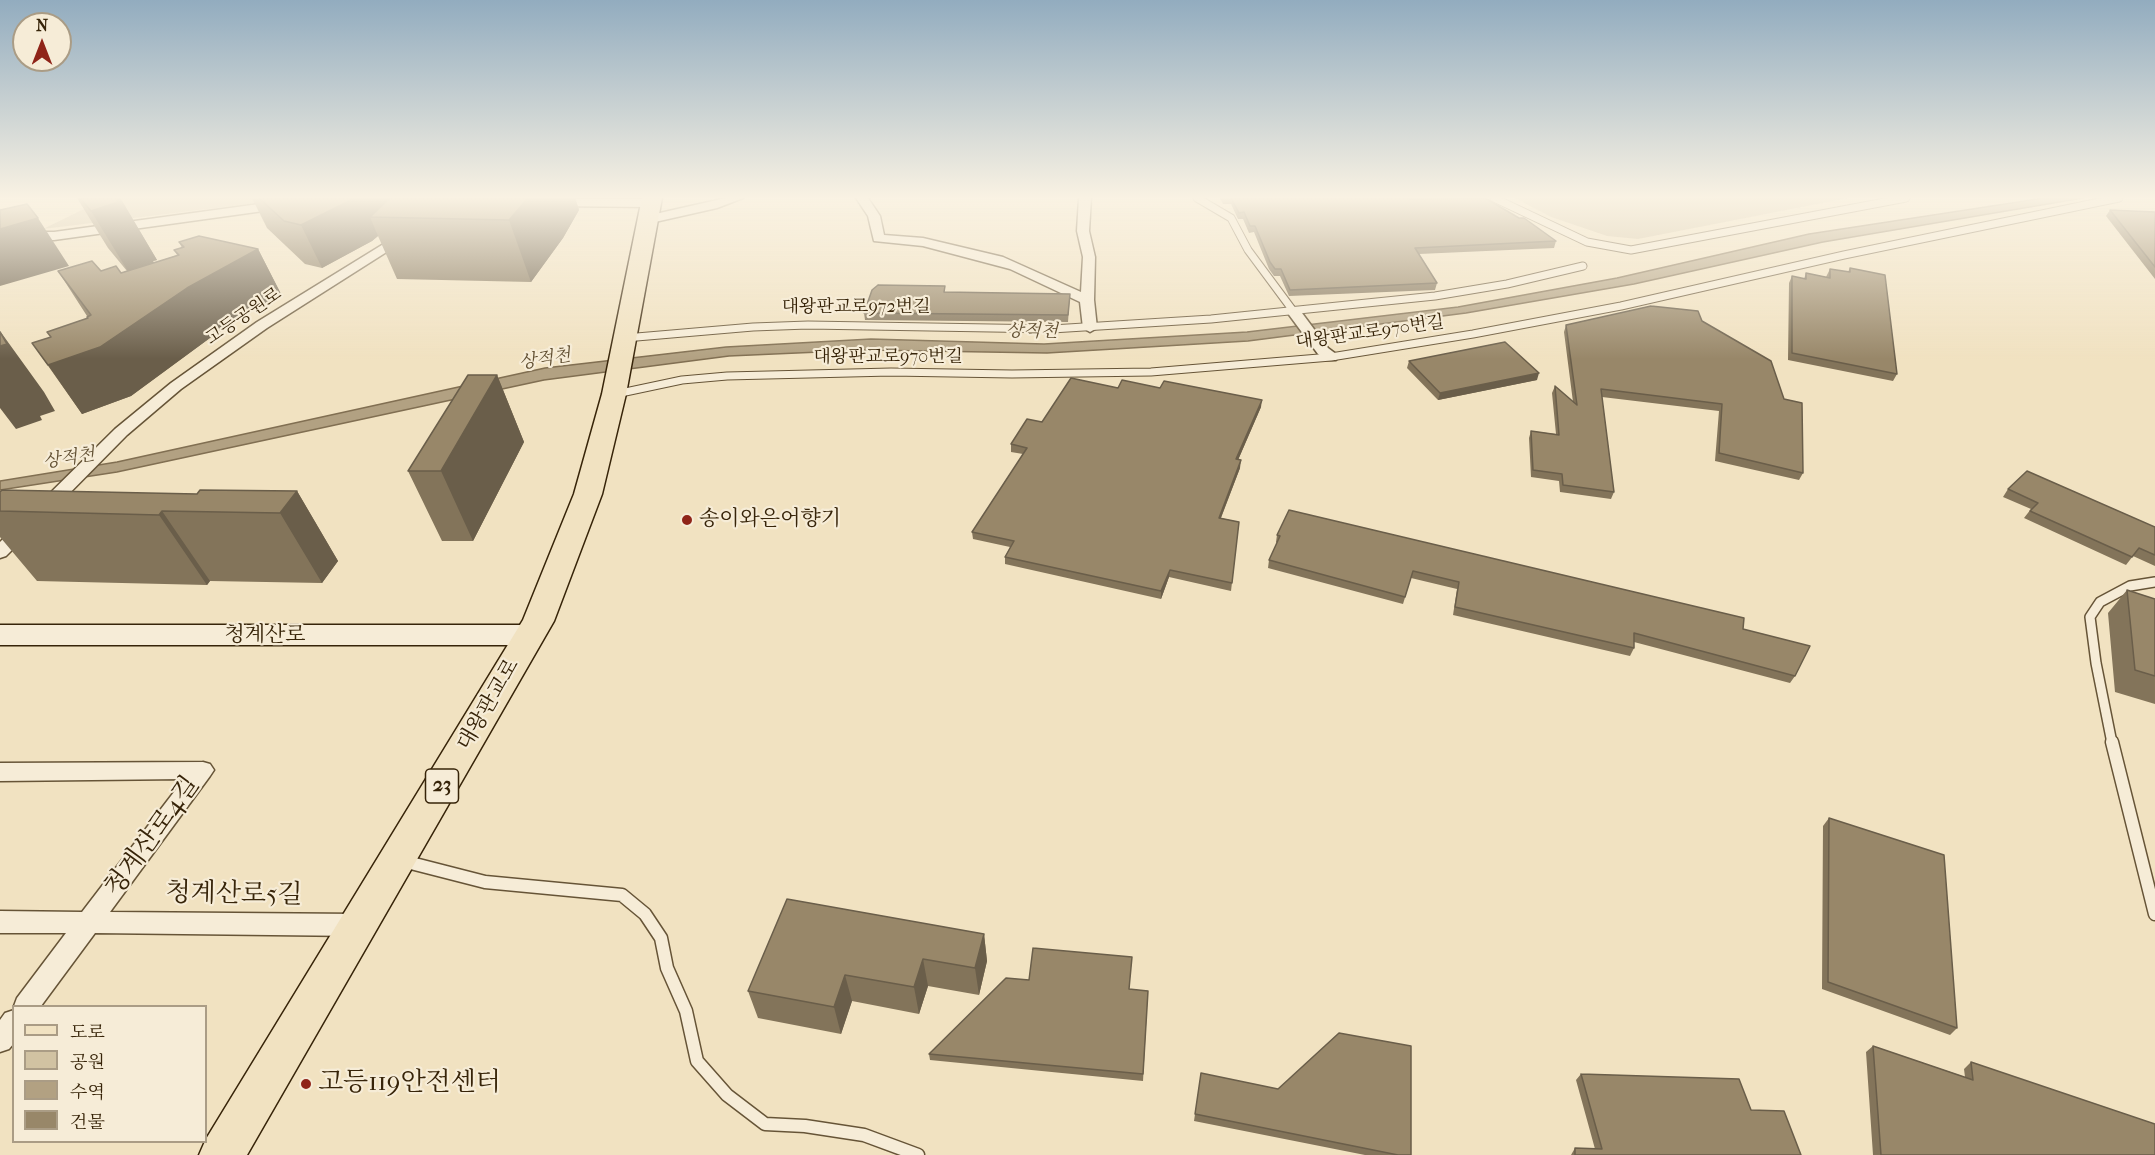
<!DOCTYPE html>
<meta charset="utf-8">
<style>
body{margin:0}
#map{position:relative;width:2155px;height:1155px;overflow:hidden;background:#f1e2c1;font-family:"IM FELL French Canon","Noto Serif KR",serif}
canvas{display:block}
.legend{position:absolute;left:12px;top:1005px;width:195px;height:138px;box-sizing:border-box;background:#f6ecd7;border:2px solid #aa9c85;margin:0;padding:8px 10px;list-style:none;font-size:18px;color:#372409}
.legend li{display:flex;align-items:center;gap:12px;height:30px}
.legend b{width:30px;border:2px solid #aa9c85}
.north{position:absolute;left:12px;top:12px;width:60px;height:60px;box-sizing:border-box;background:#f6ecd7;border:2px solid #aa9c85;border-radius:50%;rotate:0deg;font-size:16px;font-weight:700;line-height:24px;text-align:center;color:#372409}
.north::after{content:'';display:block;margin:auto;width:21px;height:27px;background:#8f2418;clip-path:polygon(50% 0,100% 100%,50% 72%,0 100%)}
</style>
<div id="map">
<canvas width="2155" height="1155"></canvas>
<ul class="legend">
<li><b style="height:8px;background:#f1e2c1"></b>도로</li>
<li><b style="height:16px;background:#d1c2a2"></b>공원</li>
<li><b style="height:16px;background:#b2a182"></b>수역</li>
<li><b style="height:16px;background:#988769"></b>건물</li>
</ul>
<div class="north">N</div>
</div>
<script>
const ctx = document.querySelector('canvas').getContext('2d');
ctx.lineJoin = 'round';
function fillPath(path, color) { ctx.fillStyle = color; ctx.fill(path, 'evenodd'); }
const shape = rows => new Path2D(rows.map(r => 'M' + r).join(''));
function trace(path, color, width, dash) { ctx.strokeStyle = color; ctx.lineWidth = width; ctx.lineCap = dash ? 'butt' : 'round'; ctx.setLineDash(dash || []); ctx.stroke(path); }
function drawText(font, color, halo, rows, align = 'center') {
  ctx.font = font + ' "IM FELL French Canon","Noto Serif KR",serif'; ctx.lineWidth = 4.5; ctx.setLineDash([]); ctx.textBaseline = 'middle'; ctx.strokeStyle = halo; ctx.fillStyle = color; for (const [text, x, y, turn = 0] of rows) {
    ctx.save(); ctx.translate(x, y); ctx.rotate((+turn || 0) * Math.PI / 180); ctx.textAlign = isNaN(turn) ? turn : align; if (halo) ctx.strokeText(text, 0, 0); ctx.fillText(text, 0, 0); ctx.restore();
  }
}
fillPath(shape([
 [106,198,298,198,43,229],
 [1515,198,1848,198,1638,239,1607,236,1551,217]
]), '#d1c2a2');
const water = shape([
 [2044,198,2083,198,1823,242,1634,284,1466,313,1248,341,1047,353,865,350,729,356,544,380,117,472,0,490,0,481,117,462,545,368,726,347,871,339,1044,344,1247,332,1458,307,1617,278,1809,234,2044,198]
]);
fillPath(water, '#b2a182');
trace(water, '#816f52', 1.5);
const laneFar2 = shape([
 [1197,198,1231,218,1248,250,1294,312],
 [1494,198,1587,242,1631,250,1906,198],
 [625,338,753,327,808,325,1052,329,1211,319,1435,296,1507,284,1583,266],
 [616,394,682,380,727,376,891,372,1012,374,1151,372,1331,357,1473,334,1621,306,1844,255,2119,198]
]);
const laneFar1 = shape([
 [2112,743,2096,663,2090,617,2100,602,2130,586,2155,582]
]);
const lane = shape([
 [2112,742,2155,914],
 [403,861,485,882,622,895,645,914,661,938,667,968,686,1011,697,1061,727,1095,765,1124,805,1126,864,1135,918,1155]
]);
const street = shape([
 [726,198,743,198,717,208,646,224,640,220,642,217,726,198],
 [856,198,868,198,880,216,884,235,923,238,1003,257,1081,292,1083,257,1077,231,1079,198,1091,198,1089,231,1095,257,1094,300,1097,328,1090,332,1083,328,1080,302,1010,269,923,246,874,241,868,216,856,198],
 [555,199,650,199,656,203,650,207,551,206,549,203,555,199],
 [281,201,285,202,285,208,54,240,0,240,0,232,54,232,281,201],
 [403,232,409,236,407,239,267,328,181,389,127,435,50,513,38,513,36,509,38,505,115,429,171,383,257,322,403,232],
 [1294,308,1299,309,1328,348,1336,354,1338,357,1336,360,1326,360,1318,354,1287,312,1294,308],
 [24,522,30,524,33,528,30,532,6,556,0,558,0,542,18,524,24,522],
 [203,762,210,764,214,770,210,776,110,912,359,914,367,917,371,925,367,933,359,936,95,933,41,1006,14,1006,17,998,66,933,0,933,0,911,82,912,184,779,0,781,0,763,203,762],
 [14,1010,14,1043,9,1049,0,1052,0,1020,5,1013,14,1010]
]);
const secondary = shape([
 [0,625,530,625,540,628,544,635,540,642,530,645,0,645,0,625]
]);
const primary = shape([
 [642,198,662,198,626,394,602,494,554,621,247,1155,199,1155,206,1139,523,620,574,494,602,394,642,198]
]);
trace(laneFar2, '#665437', 9);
trace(laneFar1, '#665437', 12);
trace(lane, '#665437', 15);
trace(street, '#665437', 3);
trace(secondary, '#372409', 3);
trace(primary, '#372409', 3);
trace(laneFar2, '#f6ecd7', 7);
trace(laneFar1, '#f6ecd7', 9);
trace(lane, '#f6ecd7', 12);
fillPath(street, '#f6ecd7');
fillPath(secondary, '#f6ecd7');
fillPath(primary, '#f1e2c1');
fillPath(shape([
 [77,198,120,198,157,260,153,261,154,263,177,255,174,250,182,248,179,242,258,249,281,294,214,335,131,396,82,414,32,343,51,337,88,319,87,316,58,271,101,271,121,273,127,271,108,248],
 [252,198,575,198,579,210,563,238,531,282,397,279,378,236,372,241,322,268,305,264,267,228],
 [1220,198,1409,198,1410,199,1556,241,1554,248,1419,254,1437,283,1435,290,1289,296,1280,276,1274,276,1269,269,1254,232,1249,233,1243,219,1238,219,1231,204,1223,204],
 [2110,210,2155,212,2155,279,2106,216],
 [1850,268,1897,374,1893,381,1788,360,1789,283,1792,276,1804,279,1806,273,1826,277,1830,269,1848,272],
 [946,292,1070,294,1068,322,865,320,864,313],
 [1702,321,1803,473,1799,480,1715,461,1719,411,1602,397,1614,492,1611,499,1560,492,1559,481,1531,477,1529,438,1531,431,1556,434,1552,393,1555,386,1573,402,1564,332,1566,325],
 [1409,361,1537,380,1438,400,1407,368],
 [497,375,524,442,473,541,442,541,408,471],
 [1118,388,1261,407,1238,460,1240,468,1221,518,1239,522,1231,591,1169,577,1161,599,1005,564,1005,557,1010,547,973,539,972,532,1023,454,1011,452,1011,444,1042,422],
 [2008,489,2155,527,2155,566,2133,556,2126,565,2024,518,2031,509,2003,497],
 [297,491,338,561,322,583,210,581,207,585,37,581,0,537,0,492,197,494],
 [1277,535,1743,629,1795,676,1790,683,1634,642,1634,648,1630,656,1453,615,1457,589,1411,578,1403,604,1268,568,1269,560,1277,543,1276,542],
 [2127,590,2155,599,2155,704,2115,692,2108,613],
 [1829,818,1957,1028,1950,1035,1822,989,1823,826],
 [984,934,987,961,979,995,928,986,919,1014,852,1001,841,1034,758,1018,748,991],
 [1129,989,1148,991,1143,1081,930,1060,929,1054],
 [1873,1046,1965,1077,1964,1069,1971,1062,2155,1155,1873,1155,1866,1052],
 [1201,1073,1411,1155,1365,1155,1194,1121],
 [1581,1074,1751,1110,1801,1155,1571,1155,1575,1148,1595,1149,1576,1080]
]), '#83745a');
fillPath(shape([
 [355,198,392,198,370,217,378,236,372,241,322,268,301,225],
 [528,198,575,198,579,210,563,238,531,282,509,220],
 [121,199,157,260,153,261,154,263,129,273,91,211],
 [38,218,69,266,0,286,0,229],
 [258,249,281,294,214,335,131,396,82,414,48,365],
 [0,331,44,392,55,411,40,416,42,420,16,429,0,408],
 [1539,373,1537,380,1438,400,1440,393],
 [497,375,524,442,473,541,441,471],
 [1262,400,1261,407,1235,467,1236,459],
 [1241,460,1240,468,1218,525,1219,518],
 [297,491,338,561,322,583,280,513],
 [162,511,210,581,207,585,159,515],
 [1170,570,1169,577,1161,599,1161,591],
 [984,934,987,961,979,995,975,968],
 [923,959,928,986,919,1014,914,987],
 [845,975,852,1001,841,1034,834,1007]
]), '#6a5e4a');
const building = shape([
 [80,198,120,198,121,199,117,200,118,202,91,211,80,198],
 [259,198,355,198,301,225,284,221,259,198],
 [390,198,528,198,509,220,370,217,390,198],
 [1231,198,1409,198,1410,199,1485,198,1519,218,1524,218,1556,241,1415,248,1437,283,1290,290,1281,269,1275,269,1270,262,1255,226,1250,226,1244,212,1239,213,1231,198],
 [27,204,38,218,0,229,0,210,27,204],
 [2110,210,2155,212,2155,267,2110,210],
 [199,236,258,249,187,288,100,347,48,365,32,343,51,337,47,332,88,318,87,317,91,315,58,271,92,261,101,271,116,266,121,273,179,255,174,250,184,247,179,242,199,236],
 [1850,268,1885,275,1897,374,1792,353,1792,276,1806,279,1806,273,1830,278,1830,269,1850,272,1850,268],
 [878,285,945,286,944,292,1070,294,1068,315,864,313,872,290,878,285],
 [1651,306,1698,311,1702,321,1771,361,1784,399,1802,403,1803,473,1719,453,1722,404,1601,389,1614,492,1563,485,1562,474,1533,470,1531,431,1559,435,1555,386,1577,405,1566,325,1651,306],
 [0,332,7,344,0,346,0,332],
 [1505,342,1539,373,1440,393,1409,361,1505,342],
 [468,375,497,375,441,471,408,471,468,375],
 [1071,378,1118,388,1122,380,1160,388,1164,381,1262,400,1236,459,1241,460,1219,518,1239,522,1232,583,1170,570,1161,591,1005,557,1014,541,972,532,1027,448,1011,444,1027,419,1042,422,1071,378],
 [2027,471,2155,527,2155,555,2139,548,2132,557,2030,511,2038,503,2008,489,2027,471],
 [2,490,197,494,200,490,297,491,280,513,162,511,159,515,0,511,0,492,2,490],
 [1289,510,1744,618,1743,629,1810,646,1795,676,1634,633,1634,648,1455,607,1459,582,1413,571,1405,597,1269,560,1280,536,1277,535,1289,510],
 [2127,590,2155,599,2155,676,2135,670,2127,590],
 [1829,818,1944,855,1957,1028,1828,982,1829,818],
 [787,899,984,934,975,968,923,959,914,987,845,975,834,1007,748,991,787,899],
 [1033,948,1132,957,1129,989,1148,991,1143,1074,929,1054,1006,978,1029,980,1033,948],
 [1339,1033,1411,1046,1411,1155,1398,1155,1195,1114,1201,1073,1278,1089,1339,1033],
 [1873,1046,1973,1080,1971,1062,2155,1124,2155,1155,1881,1155,1873,1046],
 [1581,1074,1739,1079,1751,1110,1784,1111,1801,1155,1575,1155,1575,1148,1602,1149,1581,1074]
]);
fillPath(building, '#988769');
trace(building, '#6a5e4a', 1.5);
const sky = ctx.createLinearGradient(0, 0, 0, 359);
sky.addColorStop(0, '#92acbf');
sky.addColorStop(0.55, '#f9f2e3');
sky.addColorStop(1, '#f9f2e300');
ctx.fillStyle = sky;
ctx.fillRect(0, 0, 2155, 359);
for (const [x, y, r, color] of [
 [687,520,6,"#8f2418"],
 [306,1084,6,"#8f2418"]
]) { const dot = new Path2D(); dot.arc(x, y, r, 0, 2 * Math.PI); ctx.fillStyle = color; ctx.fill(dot); trace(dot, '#f6ecd7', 2); }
drawText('18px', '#372409', '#f6ecd7', [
 ["대왕판교로972번길",856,308],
 ["고등공원로",244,317,-34],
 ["대왕판교로970번길",1370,333,-8],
 ["대왕판교로970번길",888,358]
]);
drawText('italic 18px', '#625033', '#f6ecd7', [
 ["상적천",1032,332,1],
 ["상적천",545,360,-9],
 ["상적천",69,459,-9]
]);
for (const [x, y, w] of [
 [442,786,33]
]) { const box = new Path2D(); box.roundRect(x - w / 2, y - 17, w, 34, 4.5); ctx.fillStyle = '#f6ecd7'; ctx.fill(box); trace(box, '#372409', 1.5); }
drawText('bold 20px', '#372409', null, [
 ["23",442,786]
]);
drawText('21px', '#372409', '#f6ecd7', [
 ["송이와은어향기",699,520]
], 'left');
drawText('21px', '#372409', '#f6ecd7', [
 ["청계산로",265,636],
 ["대왕판교로",489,705,-60]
]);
drawText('26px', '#372409', '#f6ecd7', [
 ["청계산로4길",153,837,-54],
 ["청계산로5길",234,895,1]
]);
drawText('26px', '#372409', '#f6ecd7', [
 ["고등119안전센터",318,1084]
], 'left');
</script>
